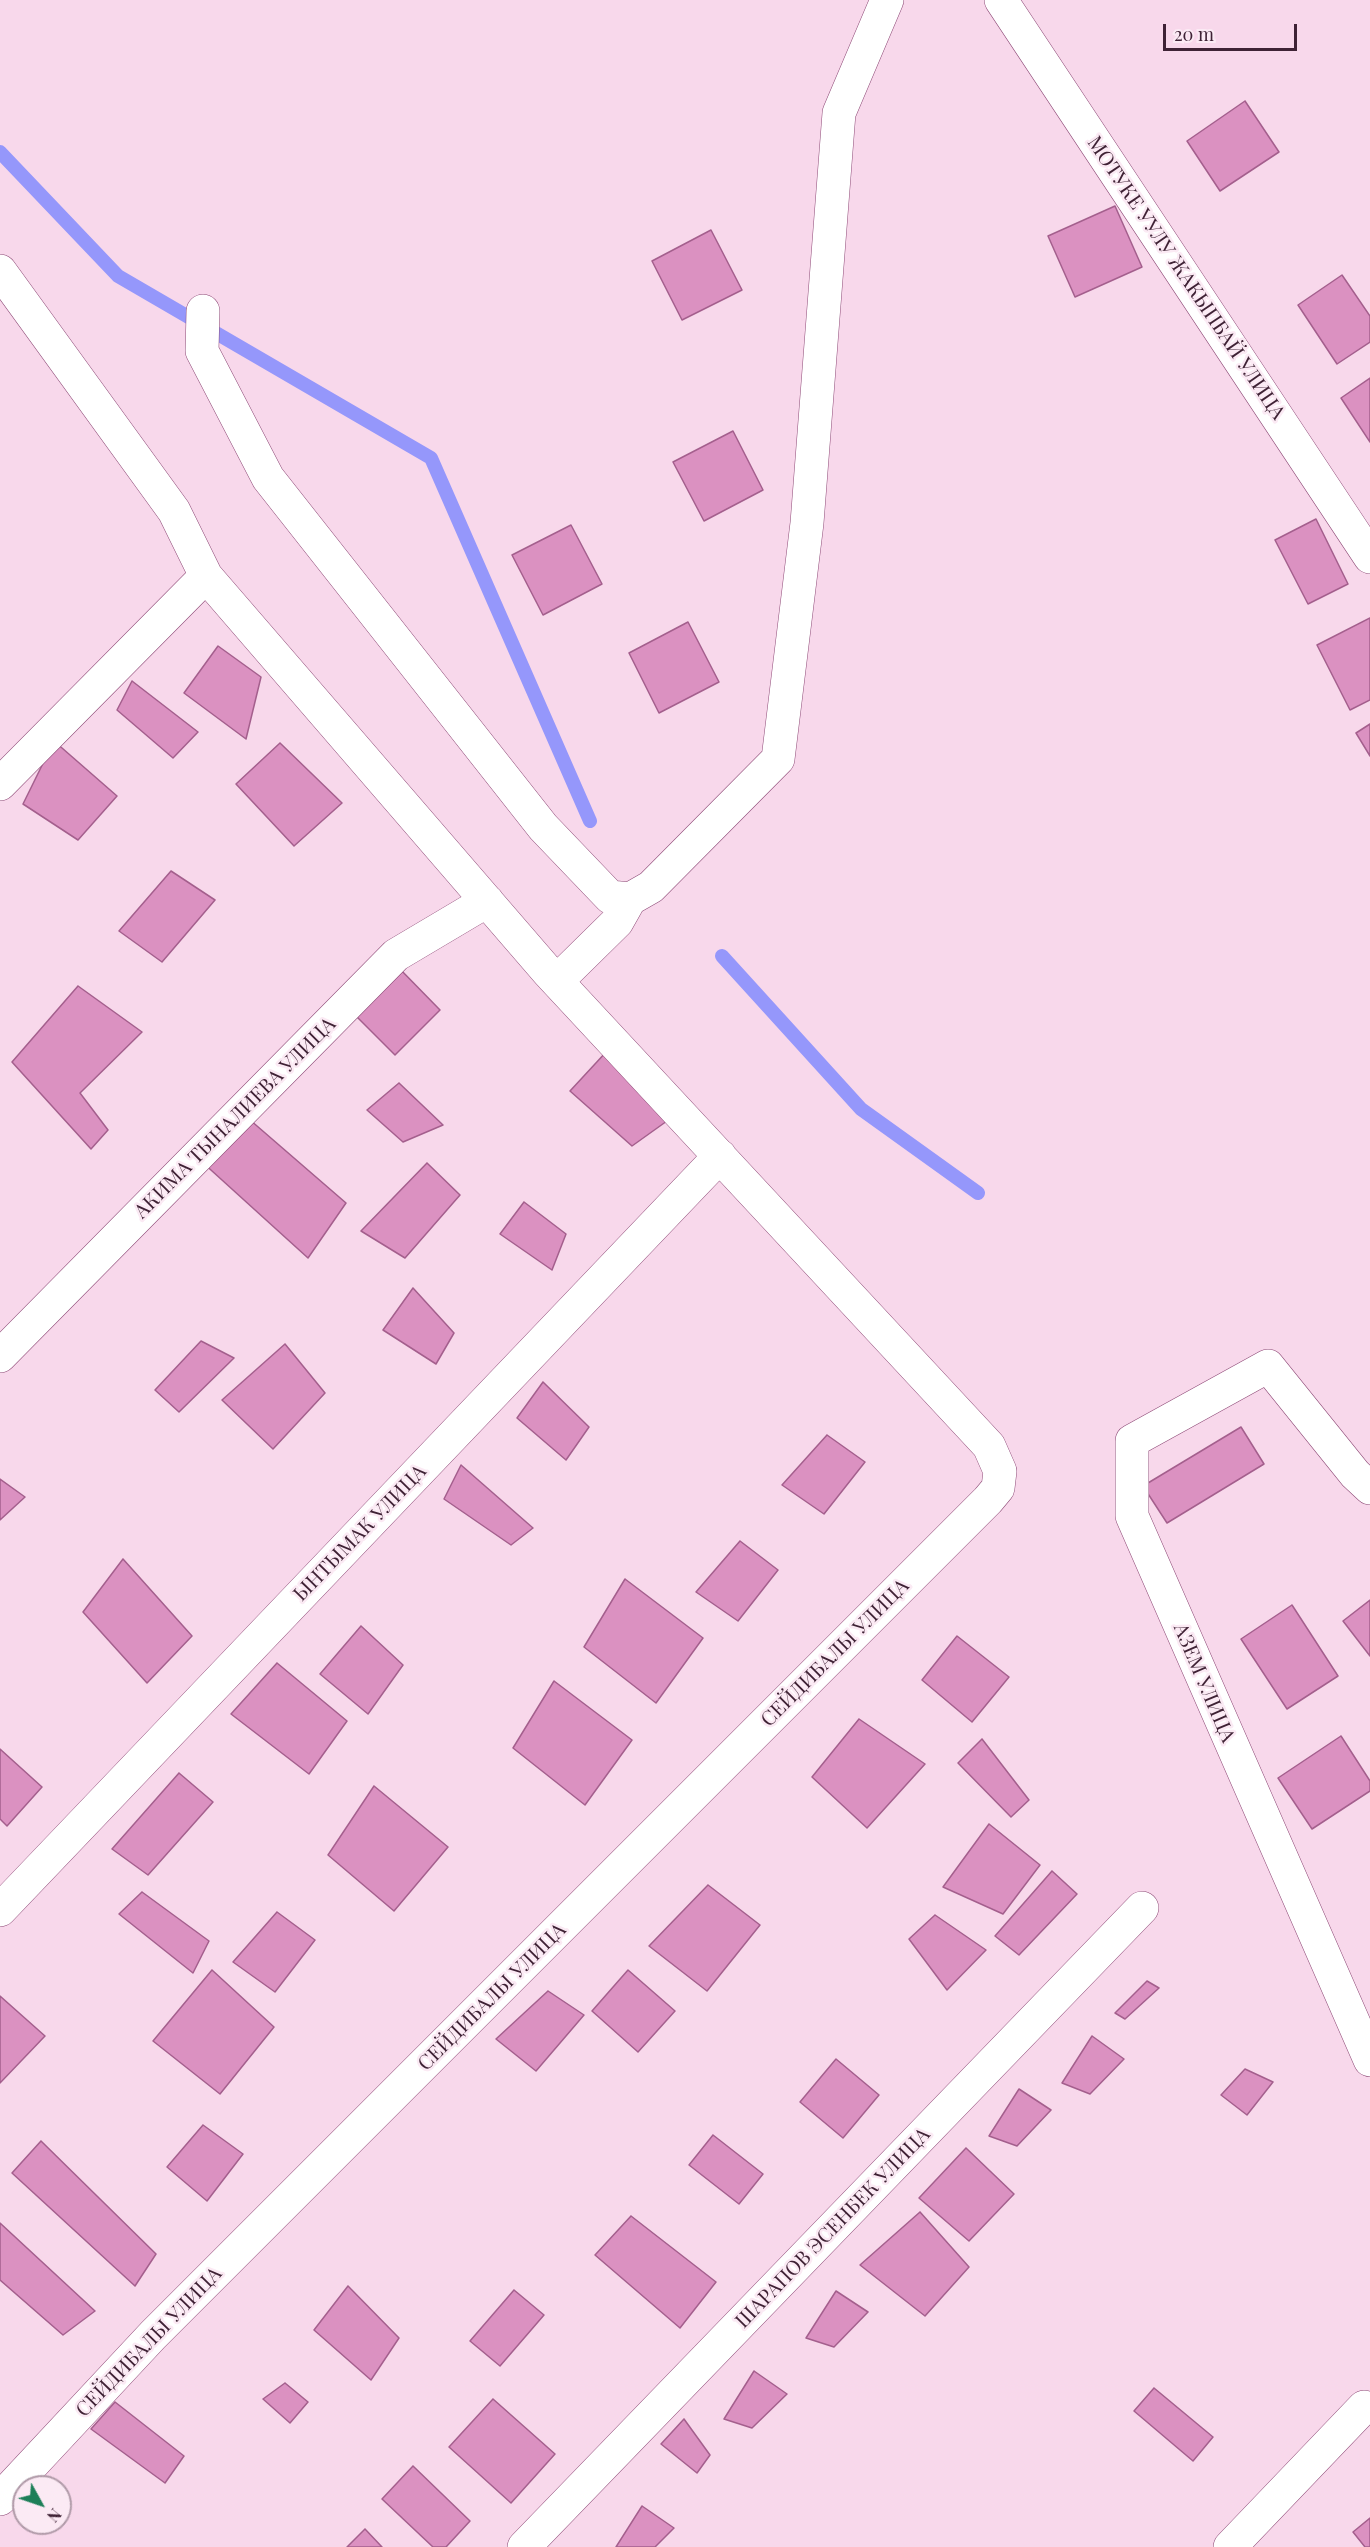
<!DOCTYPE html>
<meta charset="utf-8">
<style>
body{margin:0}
#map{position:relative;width:1370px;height:2547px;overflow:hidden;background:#f8d8eb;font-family:"Playfair Display",serif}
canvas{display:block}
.north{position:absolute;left:12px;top:2475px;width:60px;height:60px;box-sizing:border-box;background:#fbeaf4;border:2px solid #b09aa8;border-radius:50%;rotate:130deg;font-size:16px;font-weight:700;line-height:24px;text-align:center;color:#3f2235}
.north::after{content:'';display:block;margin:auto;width:21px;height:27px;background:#1d7f58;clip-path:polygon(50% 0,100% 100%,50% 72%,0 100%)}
.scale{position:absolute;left:1163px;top:24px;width:134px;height:27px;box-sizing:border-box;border:3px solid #3f2235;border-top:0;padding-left:8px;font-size:18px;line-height:21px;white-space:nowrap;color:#3f2235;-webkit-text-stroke:4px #fbeaf4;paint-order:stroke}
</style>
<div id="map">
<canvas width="1370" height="2547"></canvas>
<div class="north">N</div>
<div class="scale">20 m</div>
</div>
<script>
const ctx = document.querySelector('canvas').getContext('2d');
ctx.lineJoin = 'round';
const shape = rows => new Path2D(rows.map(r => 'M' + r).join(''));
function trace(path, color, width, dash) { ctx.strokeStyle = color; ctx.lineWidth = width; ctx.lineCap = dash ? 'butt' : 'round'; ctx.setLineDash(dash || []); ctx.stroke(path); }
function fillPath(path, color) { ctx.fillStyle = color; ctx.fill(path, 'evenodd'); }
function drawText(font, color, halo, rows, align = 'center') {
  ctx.font = font + ' "Playfair Display",serif'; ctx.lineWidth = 5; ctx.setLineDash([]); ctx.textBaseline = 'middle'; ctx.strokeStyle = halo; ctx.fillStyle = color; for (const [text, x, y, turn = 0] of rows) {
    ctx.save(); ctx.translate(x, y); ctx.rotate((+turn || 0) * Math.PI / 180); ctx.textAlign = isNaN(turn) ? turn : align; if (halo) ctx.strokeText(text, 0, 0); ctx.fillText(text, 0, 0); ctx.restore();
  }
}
trace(shape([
 [0,152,118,276,431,458,590,821],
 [722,956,861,1109,978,1193]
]), '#9597fb', 14);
const building = shape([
 [1245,101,1279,152,1220,191,1187,141,1245,101],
 [1115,206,1142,267,1075,297,1048,236,1115,206],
 [711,230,742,290,682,320,652,261,711,230],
 [1342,275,1370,316,1370,342,1337,364,1298,305,1342,275],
 [1370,378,1370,442,1341,398,1370,378],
 [733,431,763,490,704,521,673,462,733,431],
 [1316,519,1348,584,1308,604,1275,540,1316,519],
 [571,525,602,584,543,615,512,555,571,525],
 [1370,618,1370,700,1350,710,1317,645,1370,618],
 [688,622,719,682,659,713,629,653,688,622],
 [218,646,261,677,246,739,184,693,218,646],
 [132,681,198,732,173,758,117,710,132,681],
 [1370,724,1370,756,1356,733,1370,724],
 [54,741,117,796,78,840,23,804,54,741],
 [280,743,342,803,294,846,236,784,280,743],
 [171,871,215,900,162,962,119,931,171,871],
 [397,966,440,1010,395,1055,350,1010,397,966],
 [78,986,142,1032,80,1093,108,1130,91,1149,12,1062,78,986],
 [607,1051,674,1116,632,1146,570,1091,607,1051],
 [399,1083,443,1125,403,1142,367,1110,399,1083],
 [242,1113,346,1203,308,1258,201,1161,242,1113],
 [427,1163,460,1195,405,1258,361,1231,427,1163],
 [524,1202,566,1234,552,1270,500,1234,524,1202],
 [413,1288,454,1333,436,1364,383,1330,413,1288],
 [201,1341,234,1358,179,1412,155,1390,201,1341],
 [285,1344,325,1393,273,1449,222,1400,285,1344],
 [543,1382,589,1427,566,1460,517,1418,543,1382],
 [1241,1427,1264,1464,1167,1523,1143,1486,1241,1427],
 [827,1435,865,1462,824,1514,782,1485,827,1435],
 [461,1465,533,1528,511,1545,444,1499,461,1465],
 [0,1479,25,1497,0,1520,0,1479],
 [740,1541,778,1570,738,1621,696,1592,740,1541],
 [123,1559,192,1636,147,1683,83,1612,123,1559],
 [625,1579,703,1638,656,1703,584,1647,625,1579],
 [1370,1600,1370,1656,1343,1621,1370,1600],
 [1292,1605,1338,1676,1287,1709,1241,1639,1292,1605],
 [361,1626,403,1665,368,1714,320,1674,361,1626],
 [957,1636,1009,1677,972,1722,922,1680,957,1636],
 [277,1663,347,1721,309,1774,231,1714,277,1663],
 [554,1681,632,1740,585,1805,513,1748,554,1681],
 [859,1719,925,1764,867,1828,812,1777,859,1719],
 [1341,1736,1370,1781,1370,1791,1312,1829,1278,1778,1341,1736],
 [982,1739,1029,1800,1011,1817,958,1763,982,1739],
 [0,1749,42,1787,7,1826,0,1819,0,1749],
 [179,1773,213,1802,148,1875,112,1849,179,1773],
 [374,1786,448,1847,394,1911,328,1855,374,1786],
 [989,1824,1040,1865,1003,1914,943,1887,989,1824],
 [1052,1871,1077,1894,1019,1955,995,1936,1052,1871],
 [708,1885,760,1925,707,1991,649,1946,708,1885],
 [142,1892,209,1941,193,1973,119,1914,142,1892],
 [277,1912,315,1940,275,1992,233,1962,277,1912],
 [935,1915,986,1950,947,1990,909,1939,935,1915],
 [212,1970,274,2027,220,2094,153,2041,212,1970],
 [628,1970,675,2011,638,2052,592,2011,628,1970],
 [1147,1981,1159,1988,1125,2019,1115,2013,1147,1981],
 [548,1991,584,2015,536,2071,496,2039,548,1991],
 [0,1996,45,2036,0,2083,0,1996],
 [1092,2036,1124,2059,1090,2094,1062,2083,1092,2036],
 [836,2059,879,2095,843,2138,800,2102,836,2059],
 [1245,2069,1273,2082,1247,2115,1221,2095,1245,2069],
 [1019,2089,1051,2110,1017,2146,989,2136,1019,2089],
 [203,2125,243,2154,207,2201,167,2167,203,2125],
 [713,2135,763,2174,739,2204,689,2165,713,2135],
 [41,2141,156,2254,135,2286,12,2173,41,2141],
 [966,2148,1014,2194,969,2241,919,2198,966,2148],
 [920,2212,969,2267,925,2316,860,2265,920,2212],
 [631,2216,716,2282,680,2328,595,2255,631,2216],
 [0,2223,95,2311,63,2335,0,2280,0,2223],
 [348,2286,399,2338,371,2380,314,2330,348,2286],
 [514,2290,544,2315,500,2366,470,2341,514,2290],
 [836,2291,868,2312,834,2347,806,2338,836,2291],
 [754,2371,787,2394,752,2428,724,2419,754,2371],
 [285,2383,308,2402,290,2423,263,2399,285,2383],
 [1154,2388,1213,2437,1193,2461,1134,2411,1154,2388],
 [493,2399,555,2454,511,2503,449,2447,493,2399],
 [115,2402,184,2456,165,2483,91,2429,115,2402],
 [684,2419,710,2455,697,2473,661,2444,684,2419],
 [413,2466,470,2521,446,2547,433,2547,382,2499,413,2466],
 [642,2506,674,2528,655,2547,616,2547,642,2506],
 [1370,2518,1370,2547,1365,2547,1353,2532,1370,2518],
 [365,2529,382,2547,347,2547,365,2529]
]);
fillPath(building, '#db91c1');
trace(building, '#a45f8d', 1.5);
const minor = shape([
 [1001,0,1370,557],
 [0,271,174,511,206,576,548,972,989,1446,1000,1471,998,1488,988,1500,153,2335,0,2499],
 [203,311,202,351,268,478,543,827,610,897,630,899,651,887,778,759,807,523,839,113,887,0],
 [0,784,206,576],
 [557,981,617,922,630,899],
 [0,1356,396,955,487,901],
 [1370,1488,1355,1474,1268,1366,1132,1441,1132,1516,1370,2060],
 [0,1910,720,1156],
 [524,2547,1142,1908],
 [1230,2547,1364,2407]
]);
trace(minor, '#8d4976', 34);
trace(minor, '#fff', 33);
drawText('20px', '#3f2235', '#fbeaf4', [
 ["МОТУКЕ УУЛУ ЖАКЫПБАЙ УЛИЦА",1186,278,56],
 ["АКИМА ТЫНАЛИЕВА УЛИЦА",235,1118,-45],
 ["ЫНТЫМАК УЛИЦА",360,1533,-46],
 ["СЕЙДИБАЛЫ УЛИЦА",835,1653,-45],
 ["АЗЕМ УЛИЦА",1204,1683,67],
 ["СЕЙДИБАЛЫ УЛИЦА",492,1997,-45],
 ["ШАРАПОВ ЭСЕНБЕК УЛИЦА",833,2228,-46],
 ["СЕЙДИБАЛЫ УЛИЦА",149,2342,-46]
]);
</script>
